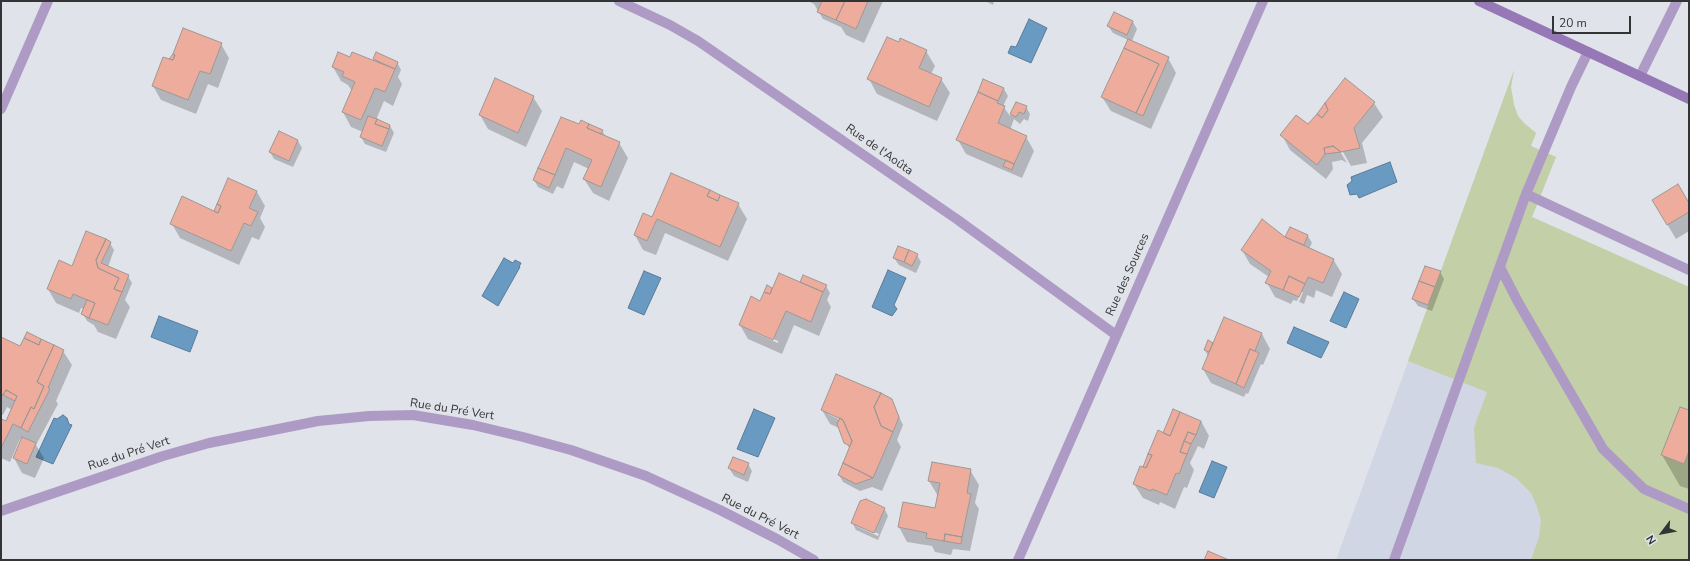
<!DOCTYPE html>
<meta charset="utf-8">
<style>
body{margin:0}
#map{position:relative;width:1690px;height:561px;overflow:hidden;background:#e0e3e9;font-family:"Nunito Sans",sans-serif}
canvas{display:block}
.frame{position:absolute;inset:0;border:2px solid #333436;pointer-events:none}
.north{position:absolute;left:1642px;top:513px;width:40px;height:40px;-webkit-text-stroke:3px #e0e3e9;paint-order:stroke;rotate:238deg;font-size:11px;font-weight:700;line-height:16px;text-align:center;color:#333436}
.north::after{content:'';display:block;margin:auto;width:14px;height:18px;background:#333436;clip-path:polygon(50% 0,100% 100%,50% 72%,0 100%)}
.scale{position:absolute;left:1552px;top:16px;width:79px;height:18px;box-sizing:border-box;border:2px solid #333436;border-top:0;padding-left:5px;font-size:12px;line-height:14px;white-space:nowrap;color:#333436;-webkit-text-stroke:3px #e0e3e9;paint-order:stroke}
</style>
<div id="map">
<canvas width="1690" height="561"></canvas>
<div class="frame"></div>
<div class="north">N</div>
<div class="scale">20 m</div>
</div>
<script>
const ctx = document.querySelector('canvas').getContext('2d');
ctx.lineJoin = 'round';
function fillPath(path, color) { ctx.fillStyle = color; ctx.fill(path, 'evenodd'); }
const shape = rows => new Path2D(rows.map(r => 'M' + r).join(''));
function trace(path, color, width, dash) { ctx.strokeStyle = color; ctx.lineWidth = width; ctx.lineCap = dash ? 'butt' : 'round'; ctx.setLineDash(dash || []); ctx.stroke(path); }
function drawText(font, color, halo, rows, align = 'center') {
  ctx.font = font + ' "Nunito Sans",sans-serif'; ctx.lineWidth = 3; ctx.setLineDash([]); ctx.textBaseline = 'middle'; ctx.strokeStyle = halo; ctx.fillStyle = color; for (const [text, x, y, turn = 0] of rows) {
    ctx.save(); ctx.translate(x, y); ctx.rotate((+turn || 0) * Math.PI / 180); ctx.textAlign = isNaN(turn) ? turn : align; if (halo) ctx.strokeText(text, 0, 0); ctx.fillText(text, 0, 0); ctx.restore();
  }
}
fillPath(shape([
 [1514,70,1511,87,1514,105,1518,116,1524,123,1536,133,1531,146,1556,157,1532,217,1689,287,1689,560,1336,560]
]), '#d0d6e3');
fillPath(shape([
 [1514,70,1511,87,1514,105,1518,116,1524,123,1536,133,1531,146,1556,157,1532,217,1689,287,1689,560,1531,560,1539,537,1541,520,1536,504,1531,493,1516,478,1498,468,1476,463,1474,428,1487,392,1408,361]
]), '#c3cfa6');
const water = shape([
 [1029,19,1047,28,1031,63,1008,53,1011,46,1016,47,1029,19],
 [1390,162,1397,182,1359,198,1357,194,1350,195,1347,185,1352,181,1351,177,1390,162],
 [504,258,513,263,515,260,521,263,519,267,520,267,498,306,482,296,504,258],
 [888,270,906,278,894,305,897,309,892,316,872,307,888,270],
 [644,271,661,278,644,315,628,308,644,271],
 [1344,292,1359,299,1346,328,1330,321,1344,292],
 [159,316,198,331,190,352,151,337,159,316],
 [1294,327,1329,342,1321,358,1287,343,1294,327],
 [754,409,775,418,758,457,737,449,754,409],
 [63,415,67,418,69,424,72,425,53,464,36,457,54,418,57,419,63,415],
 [1212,461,1227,467,1214,498,1199,492,1212,461]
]);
fillPath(water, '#699ac2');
trace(water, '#597b98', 1);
fillPath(shape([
 [808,1,883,1,864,43,846,35,841,27,823,19,814,4],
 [985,1,994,1,993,5],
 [1114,13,1133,22,1137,29,1132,41,1168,58,1176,73,1151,129,1111,111,1102,97,1128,40,1113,33,1108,26],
 [221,44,229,58,218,88,208,84,196,114,161,100,153,86,170,60],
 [926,51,935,66,931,74,941,79,950,93,937,121,877,94,869,79],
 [350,59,376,63,374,59,397,62,401,70,398,77,402,84,393,106,384,101,376,120,390,126,394,133,386,152,365,144,361,137,363,132,351,127,343,112,352,91,348,85,341,81,333,67],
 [1004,89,1008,96,1003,106,1010,116,1016,103,1026,107,1030,114,1028,121,1024,119,1020,124,1014,119,1010,130,1026,137,1034,151,1022,178,966,154,958,140],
 [533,97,542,111,526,147,488,129,480,115],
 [1374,103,1383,117,1362,143,1367,163,1351,166,1340,147,1338,148,1347,163,1342,160,1332,162,1333,169,1326,179,1290,150,1282,135],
 [579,126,602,131,607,138,619,143,628,158,609,201,593,193,584,179,589,169,574,162,563,189,557,186,553,194,538,187,534,180],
 [298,141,302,148,293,167,274,159,270,152],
 [229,180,257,192,265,206,260,218,265,227,259,240,252,237,239,265,180,238,172,224,217,213,215,211],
 [738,204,747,219,728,261,665,233,656,255,643,250,635,235,653,218],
 [1689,205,1689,231,1676,239,1661,214],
 [1290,229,1308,236,1312,243,1309,249,1333,259,1342,274,1332,297,1316,290,1314,298,1307,295,1304,304,1299,302,1303,292,1301,292,1297,301,1293,300,1291,304,1275,297,1267,283,1269,277,1250,264,1242,250,1286,239],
 [110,243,114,250,108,267,128,276,132,283,125,300,130,307,116,339,98,332,94,325,87,321,83,314,85,309,81,308,79,313,56,303,48,289,72,267],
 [917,255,921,262,916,273,899,265,894,258],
 [1440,272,1444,279,1432,311,1418,306,1413,299],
 [804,277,826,286,830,293,827,300,831,307,819,336,794,325,782,354,748,339,740,325,761,302,767,287,773,289,801,283],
 [751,329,778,341,778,343,751,331],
 [1224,318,1262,334,1270,349,1263,365,1261,364,1248,394,1246,393,1244,397,1211,383,1203,369,1208,356,1205,350,1208,342,1213,344],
 [1,338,20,347,63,351,72,365,56,401,58,404,36,445,44,458,35,478,22,473,14,458,22,440,20,439,10,462,1,458,1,420,6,423,12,410,7,407,3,415,1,414],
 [891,399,903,425,897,440,901,447,882,491,872,487,860,491,843,482,839,475,850,450,839,428,830,424,822,410],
 [829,412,840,417,840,420,828,414],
 [1689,411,1689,489,1680,486,1662,455],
 [1201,421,1209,436,1204,449,1198,446,1190,463,1194,470,1187,488,1184,487,1175,509,1160,502,1159,505,1143,498,1134,484,1145,469,1164,434],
 [748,464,752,471,748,482,734,476,729,468],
 [970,470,979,485,975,503,979,509,970,551,953,549,951,555,935,552,932,546,907,542,899,527,903,503,936,509,938,496,929,481],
 [884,508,888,516,878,540,856,530,852,522],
 [856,524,879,534,878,536,856,526]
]), '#0003');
const building = shape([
 [822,1,845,1,836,20,817,12,822,1],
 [845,1,868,1,856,29,836,20,845,1],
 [1114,12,1133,21,1127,35,1107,26,1114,12],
 [183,28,222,43,210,74,200,71,188,100,152,86,163,57,173,60,175,55,173,54,183,28],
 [887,37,899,42,900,38,927,50,919,68,942,78,929,107,867,79,887,37],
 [1128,39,1169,57,1143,116,1136,113,1159,64,1124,48,1128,39],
 [1124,48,1159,64,1136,113,1101,97,1124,48],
 [338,52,350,57,352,52,395,69,385,92,375,88,361,120,342,112,355,82,342,76,344,72,332,67,338,52],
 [376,52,398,62,395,69,373,59,376,52],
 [173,54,175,55,173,60,169,59,173,54],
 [495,78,534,96,518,133,479,115,495,78],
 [1345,78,1375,102,1354,128,1360,148,1341,152,1333,146,1324,148,1325,154,1317,165,1280,135,1296,115,1308,124,1317,114,1322,118,1328,110,1325,103,1345,78],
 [983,79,1004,88,998,101,978,92,983,79],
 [978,92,998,101,997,103,1005,106,998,123,1027,136,1014,164,956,140,978,92],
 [1016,102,1027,106,1024,114,1019,112,1016,117,1010,114,1016,102],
 [1325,103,1328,110,1322,118,1317,114,1325,103],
 [368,116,377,119,375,124,389,129,382,146,360,137,368,116],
 [561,117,579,124,581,120,589,124,587,128,620,142,601,187,583,179,592,160,566,148,555,175,538,168,561,117],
 [377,119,390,125,389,129,375,124,377,119],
 [589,124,603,130,601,134,587,128,589,124],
 [279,131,298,140,289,161,269,152,279,131],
 [1333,146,1341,152,1325,154,1324,148,1333,146],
 [1006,160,1014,164,1012,170,1003,166,1006,160],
 [538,168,555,175,549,188,533,180,538,168],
 [671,173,710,190,707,196,718,201,720,195,739,203,720,247,657,219,647,241,634,235,643,213,652,217,671,173],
 [228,178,257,191,249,208,258,212,251,226,244,223,231,251,170,224,182,196,218,213,221,206,217,204,228,178],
 [1678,184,1689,203,1689,212,1667,225,1652,200,1678,184],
 [710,190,720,195,718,201,707,196,710,190],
 [217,204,221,206,218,213,214,211,217,204],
 [1262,219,1285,237,1334,259,1323,283,1308,277,1305,284,1289,276,1283,290,1265,283,1271,271,1241,250,1262,219],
 [1290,227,1308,235,1304,245,1285,237,1290,227],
 [86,231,106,239,96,260,98,268,119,278,114,289,122,292,108,325,89,318,95,303,73,294,71,299,47,289,59,260,72,266,86,231],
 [106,239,111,242,101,263,129,275,122,292,114,289,119,278,98,268,96,260,106,239],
 [898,246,909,250,904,262,893,258,898,246],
 [909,250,918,254,912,266,904,262,909,250],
 [1425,266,1441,271,1435,287,1419,281,1425,266],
 [779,273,823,292,811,322,786,311,773,340,739,325,751,296,760,301,764,292,770,294,779,273],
 [803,275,827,285,823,292,800,282,803,275],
 [1289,276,1305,284,1299,297,1283,290,1289,276],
 [1419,281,1435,287,1428,305,1412,299,1419,281],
 [767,285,772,288,770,294,764,292,767,285],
 [87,300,95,303,89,318,81,314,87,300],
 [1224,317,1262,333,1255,351,1250,349,1236,384,1202,369,1224,317],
 [27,332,41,339,39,345,24,338,27,332],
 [1,337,20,346,24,338,39,345,41,339,54,345,37,382,44,386,34,409,31,407,21,428,13,424,1,448,1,419,6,421,17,396,6,390,3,395,1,395,1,337],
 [1208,340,1213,343,1209,352,1204,350,1208,340],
 [54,345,64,350,48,388,50,389,28,432,21,428,31,407,34,409,44,386,37,382,54,345],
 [1250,349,1259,353,1244,388,1236,384,1250,349],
 [836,374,881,393,874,407,881,426,893,432,873,478,843,463,852,441,843,420,821,410,836,374],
 [6,390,17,396,15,401,3,395,6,390],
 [881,393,892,399,899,417,893,432,881,426,874,407,881,393],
 [1680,407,1689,410,1689,451,1684,464,1661,455,1680,407],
 [1173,409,1180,412,1170,436,1163,433,1173,409],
 [1180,412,1201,421,1196,435,1188,432,1180,452,1187,454,1179,474,1176,473,1167,495,1152,489,1151,491,1133,484,1140,466,1146,468,1152,455,1148,454,1158,430,1170,436,1180,412],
 [840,418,843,420,852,441,850,446,844,443,837,424,840,418],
 [1188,432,1196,435,1191,444,1184,441,1188,432],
 [22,437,36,443,27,464,13,458,22,437],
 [1184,441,1191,444,1187,454,1180,452,1184,441],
 [1148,454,1152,455,1146,468,1143,467,1148,454],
 [733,457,749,463,744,475,728,468,733,457],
 [932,462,971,469,967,493,971,494,962,537,945,534,944,541,926,538,927,533,898,527,903,502,935,508,940,483,928,481,932,462],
 [843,463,873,478,856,484,838,475,843,463],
 [866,499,885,508,874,533,851,523,860,501,866,499],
 [945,534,962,537,961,544,944,541,945,534],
 [1208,551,1229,560,1204,560,1208,551]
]);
fillPath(building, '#edac9c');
trace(building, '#9e9795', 1);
trace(shape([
 [1526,194,1689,270],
 [1500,267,1518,302,1603,449,1644,489,1689,509],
 [1394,560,1526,194,1571,87,1588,52]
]), '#ae9bc5', 10);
trace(shape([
 [619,1,670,25,698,41,958,220,1116,335],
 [1640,76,1677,1],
 [1,109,48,1],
 [1,511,163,456,209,443,318,421,369,416,413,415,473,425,523,437,571,450,646,476,720,510,777,539,814,560],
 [1018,560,1263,1]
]), '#ae9bc5', 10);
trace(shape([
 [1479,1,1689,99]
]), '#9578b5', 10);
drawText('12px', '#333436', '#e0e3e9', [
 ["Rue de l'Aoûta",879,150,35],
 ["Rue des Sources",1128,275,-66],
 ["Rue du Pré Vert",452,410,9],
 ["Rue du Pré Vert",129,454,-18],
 ["Rue du Pré Vert",760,517,27]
]);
</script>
